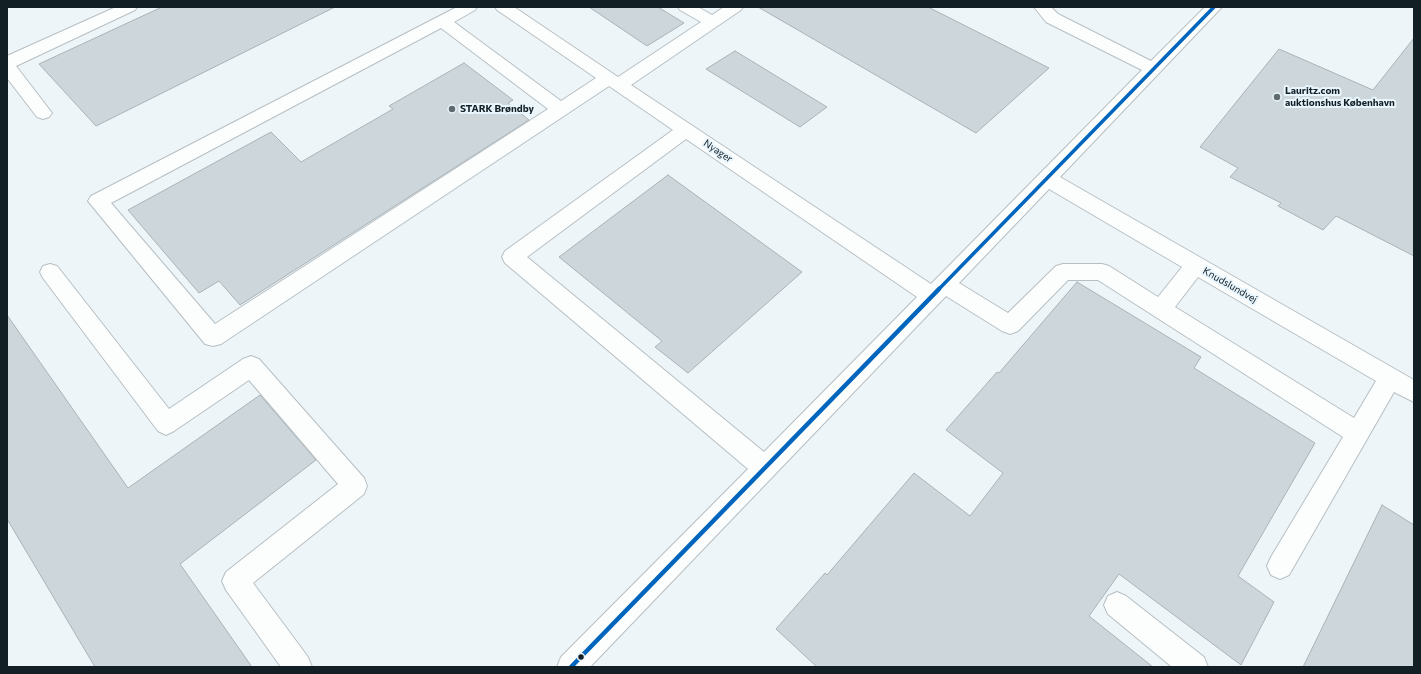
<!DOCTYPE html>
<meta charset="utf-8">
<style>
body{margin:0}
#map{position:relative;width:1421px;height:674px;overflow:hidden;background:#eef5f8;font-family:Commissioner,sans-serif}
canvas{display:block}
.frame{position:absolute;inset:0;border:8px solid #121f25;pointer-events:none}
</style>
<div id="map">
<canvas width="1421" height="674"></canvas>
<div class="frame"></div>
</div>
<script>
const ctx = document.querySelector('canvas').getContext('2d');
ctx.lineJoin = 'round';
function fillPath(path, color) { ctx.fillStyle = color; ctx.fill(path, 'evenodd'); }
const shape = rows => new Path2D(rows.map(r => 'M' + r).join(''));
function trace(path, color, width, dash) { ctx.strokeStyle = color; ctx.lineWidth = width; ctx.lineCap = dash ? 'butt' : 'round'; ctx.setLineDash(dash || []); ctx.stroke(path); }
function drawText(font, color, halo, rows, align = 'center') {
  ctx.font = font + ' Commissioner,sans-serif'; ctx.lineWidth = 4; ctx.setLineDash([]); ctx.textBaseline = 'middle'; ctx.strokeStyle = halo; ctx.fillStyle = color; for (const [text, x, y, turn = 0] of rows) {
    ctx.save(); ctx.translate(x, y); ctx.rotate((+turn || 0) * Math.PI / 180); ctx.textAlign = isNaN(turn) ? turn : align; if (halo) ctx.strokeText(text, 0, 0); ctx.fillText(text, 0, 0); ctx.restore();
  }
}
const building = shape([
 [162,7,335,7,96,126,39,64,162,7],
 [589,7,658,7,684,23,647,46,589,7],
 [758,7,928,7,1049,68,976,133,758,7],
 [1414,38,1414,256,1336,216,1323,230,1278,206,1281,203,1230,177,1238,168,1200,147,1279,49,1373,90,1414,38],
 [735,51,745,57,827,107,800,127,706,69,735,51],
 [464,63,513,100,508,103,529,120,240,305,219,281,199,293,128,210,271,132,301,162,393,109,389,106,464,63],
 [668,175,802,272,688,373,655,347,662,341,559,257,668,175],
 [1077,282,1201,357,1194,368,1315,443,1238,576,1274,602,1241,665,1119,574,1089,616,1153,667,817,667,776,629,825,573,827,575,914,473,970,516,1003,473,946,430,997,372,999,373,1077,282],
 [7,315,128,488,260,395,316,460,180,564,252,667,95,667,7,519,7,315],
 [1382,505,1414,525,1414,667,1303,667,1382,505]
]);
fillPath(building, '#ccd6db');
trace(building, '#a9b2b7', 1);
const minor = shape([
 [116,7,137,7,135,10,16,66,52,113,49,117,43,119,37,117,7,78,7,56,116,7],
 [457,7,477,7,475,10,454,22,561,101,596,78,497,10,495,7,514,7,618,77,701,22,680,10,678,7,698,7,712,15,724,7,743,7,741,10,631,85,931,284,1142,70,1046,22,1034,7,1051,7,1058,14,1151,61,1205,7,1222,7,1060,177,1414,380,1414,402,1394,392,1289,575,1280,579,1271,575,1267,566,1271,557,1343,437,1098,280,1068,280,1018,331,1010,334,1002,331,946,296,590,667,557,667,561,657,748,469,505,263,502,257,505,251,673,130,609,86,221,344,213,346,205,344,88,201,91,196,457,7],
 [441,28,548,109,215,324,111,203,441,28],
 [686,139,917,297,764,452,527,257,686,139],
 [1049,189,1182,267,1158,297,1109,266,1102,264,1063,264,1056,266,1008,313,959,283,1049,189],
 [1198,277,1376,381,1354,418,1175,307,1198,277],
 [50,264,57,266,169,409,243,359,251,356,259,359,364,478,367,486,364,494,253,583,308,657,312,667,281,667,226,590,222,581,226,572,338,484,249,380,174,431,166,435,158,431,43,278,40,272,43,266,50,264],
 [1117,592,1126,596,1204,657,1208,667,1172,667,1108,614,1104,605,1108,596,1117,592]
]);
trace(minor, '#b6bfc3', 2);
fillPath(minor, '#fcfefe');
trace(shape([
 [938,290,1214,7]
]), '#0065bd', 3.5);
trace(shape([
 [571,667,939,289]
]), '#0065bd', 4.5);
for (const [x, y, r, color] of [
 [1277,97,4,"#5f6a6f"],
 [452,109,4,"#5f6a6f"],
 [581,657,3.5,"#121f25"]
]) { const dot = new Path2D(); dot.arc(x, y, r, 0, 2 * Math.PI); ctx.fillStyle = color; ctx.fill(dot); trace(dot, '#e9f6fd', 1.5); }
drawText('bold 10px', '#121f25', '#e9f6fd', [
 ["Lauritz.com",1285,91],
 ["auktionshus København",1285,103],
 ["STARK Brøndby",460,109]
], 'left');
drawText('10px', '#121f25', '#e9f6fd', [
 ["Nyager",718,151,34],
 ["Knudslundvej",1230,285,30]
]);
</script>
